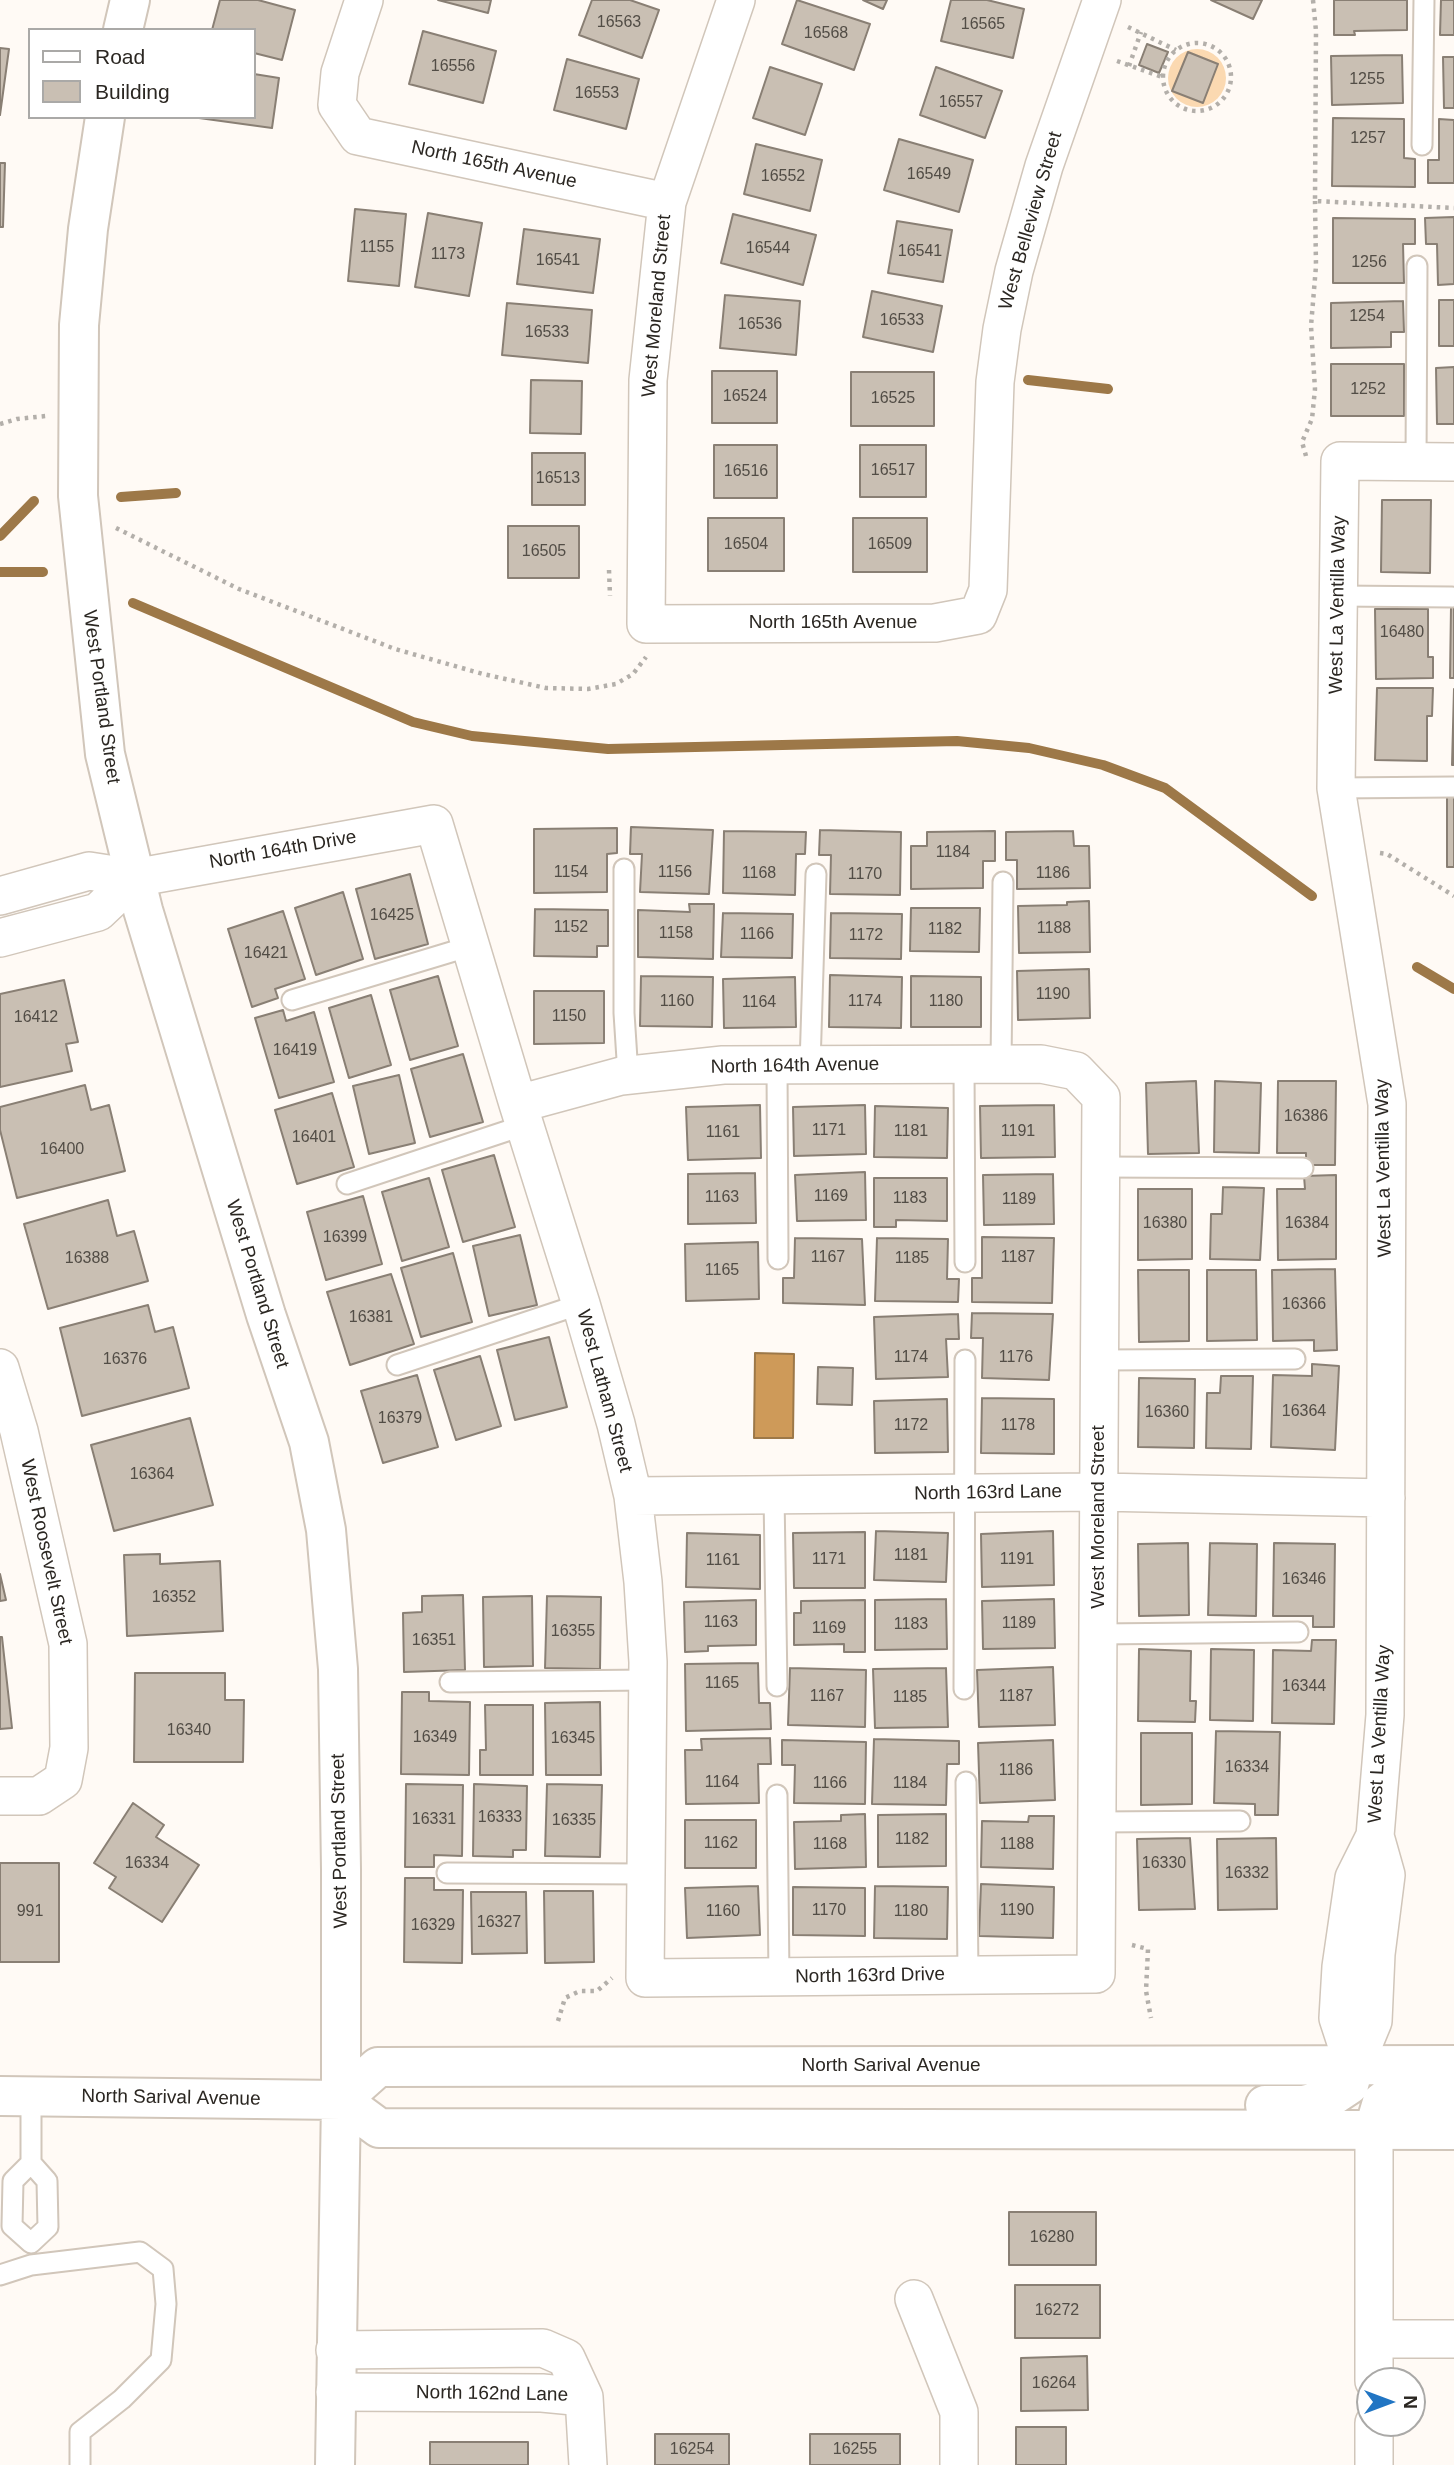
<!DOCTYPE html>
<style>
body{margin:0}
#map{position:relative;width:1454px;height:2465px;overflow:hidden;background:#fffaf5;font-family:Helvetica,sans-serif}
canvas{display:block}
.legend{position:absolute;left:28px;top:28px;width:228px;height:91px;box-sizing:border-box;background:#fff;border:2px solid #aaa9a7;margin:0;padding:9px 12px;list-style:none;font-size:21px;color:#2b2722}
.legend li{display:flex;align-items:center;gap:14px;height:35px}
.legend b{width:35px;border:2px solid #aaa9a7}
.north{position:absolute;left:1356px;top:2367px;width:70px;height:70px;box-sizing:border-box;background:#fff;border:2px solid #aaa9a7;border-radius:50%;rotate:90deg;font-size:19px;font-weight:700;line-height:28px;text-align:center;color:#2b2722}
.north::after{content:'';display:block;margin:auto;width:24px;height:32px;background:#2175c3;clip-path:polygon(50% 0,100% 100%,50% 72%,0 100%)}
</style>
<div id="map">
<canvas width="1454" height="2465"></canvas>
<ul class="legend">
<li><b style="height:9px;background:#fff"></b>Road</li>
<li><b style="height:19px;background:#c9bfb3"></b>Building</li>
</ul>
<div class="north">N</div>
</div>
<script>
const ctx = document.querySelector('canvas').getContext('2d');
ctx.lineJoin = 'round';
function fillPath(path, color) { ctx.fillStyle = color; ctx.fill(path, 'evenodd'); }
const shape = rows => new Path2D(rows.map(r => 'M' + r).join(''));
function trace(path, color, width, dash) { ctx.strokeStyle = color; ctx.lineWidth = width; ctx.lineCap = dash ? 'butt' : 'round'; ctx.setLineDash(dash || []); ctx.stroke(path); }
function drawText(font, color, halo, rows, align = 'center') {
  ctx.font = font + ' Helvetica,sans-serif'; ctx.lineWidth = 6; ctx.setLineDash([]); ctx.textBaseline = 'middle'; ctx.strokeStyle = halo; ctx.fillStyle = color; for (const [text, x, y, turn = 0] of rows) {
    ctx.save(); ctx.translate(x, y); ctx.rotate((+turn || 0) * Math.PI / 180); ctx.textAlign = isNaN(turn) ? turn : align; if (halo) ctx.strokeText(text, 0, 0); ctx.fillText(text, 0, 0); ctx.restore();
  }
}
fillPath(shape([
 '1168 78a29 29 0 1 1 58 0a29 29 0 1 1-58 0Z'
]), '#fbd9b1');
const water = shape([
 [755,1353,794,1354,793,1438,754,1438,755,1353]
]);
fillPath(water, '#ce9a59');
trace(water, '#9d7848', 2);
trace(shape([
 [1028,380,1108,389],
 [121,497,176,493],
 [0,536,34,501],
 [0,572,43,572],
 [133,603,413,722,472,736,608,749,957,741,1029,748,1103,765,1165,788,1312,896],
 [1417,967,1454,989]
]), '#9d7848', 10);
const building = shape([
 [220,0,258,0,295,10,282,60,254,53,254,30,212,30,220,0],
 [438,0,491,0,488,13,438,0],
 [592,0,630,0,659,10,642,58,579,35,592,0],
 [797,0,870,24,854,70,782,44,797,0],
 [863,0,887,0,883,9,863,0],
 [951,0,987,0,1024,9,1013,58,941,41,951,0],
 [1211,0,1262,0,1253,19,1211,0],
 [1334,0,1407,0,1407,30,1354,31,1355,35,1334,35,1334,0],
 [1441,0,1454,0,1454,35,1440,35,1441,0],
 [423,31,496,51,483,103,409,84,423,31],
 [1147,44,1168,52,1159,73,1139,65,1147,44],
 [0,48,9,49,0,115,0,48],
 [1188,52,1218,64,1203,103,1172,91,1188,52],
 [1402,55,1403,103,1332,105,1331,56,1402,55],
 [1443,57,1454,57,1454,108,1444,108,1443,57],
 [567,59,639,79,626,129,554,110,567,59],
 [770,67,822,84,805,135,753,118,770,67],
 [936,67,1002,91,985,138,920,115,936,67],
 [254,74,279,78,272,128,199,118,254,117,254,74],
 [1333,118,1404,119,1404,158,1415,159,1415,187,1332,186,1333,118],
 [1439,119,1454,120,1454,183,1428,183,1428,160,1439,160,1439,119],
 [899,139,973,160,959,212,884,190,899,139],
 [756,144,822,160,810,211,744,194,756,144],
 [0,163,5,163,3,227,0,227,0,163],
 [355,209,406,214,399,286,348,281,355,209],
 [428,213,482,223,469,296,415,287,428,213],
 [733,214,816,235,803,285,721,263,733,214],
 [1454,217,1454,284,1438,285,1437,244,1426,244,1425,218,1454,217],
 [1333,218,1415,219,1415,244,1403,244,1404,283,1333,283,1333,218],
 [897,221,952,230,943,282,888,273,897,221],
 [524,229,600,239,593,293,517,284,524,229],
 [872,291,942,306,933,352,863,337,872,291],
 [725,295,800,301,796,355,720,348,725,295],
 [1439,300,1454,300,1454,346,1439,346,1439,300],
 [1403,301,1404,332,1391,332,1391,347,1331,348,1331,303,1403,301],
 [507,303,592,310,588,363,502,355,507,303],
 [1331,364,1404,364,1404,416,1331,416,1331,364],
 [1454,367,1454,424,1437,424,1436,368,1454,367],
 [712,371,777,371,777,423,712,423,712,371],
 [851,372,934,372,934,426,851,426,851,372],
 [531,380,582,381,581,434,530,433,531,380],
 [714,445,777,445,777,498,714,498,714,445],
 [860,445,926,445,926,497,860,497,860,445],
 [532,453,585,453,585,505,532,505,532,453],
 [1382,500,1431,500,1430,573,1381,572,1382,500],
 [708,518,784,518,784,571,708,571,708,518],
 [853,518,927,518,927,572,853,572,853,518],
 [508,526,579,526,579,578,508,578,508,526],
 [1451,607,1454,607,1454,678,1450,678,1451,607],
 [1375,609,1428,609,1428,657,1433,657,1433,678,1376,679,1375,609],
 [1377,688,1433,688,1432,716,1427,716,1427,761,1375,760,1377,688],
 [1454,689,1454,765,1452,765,1454,689],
 [1447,795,1454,795,1454,867,1447,867,1447,795],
 [631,827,713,830,709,894,640,892,642,854,630,854,631,827],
 [617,828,617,853,607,854,607,892,534,893,534,829,617,828],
 [820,830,901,832,900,895,830,894,831,855,819,855,820,830],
 [724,831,806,832,805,854,796,854,795,895,723,893,724,831],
 [995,831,995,861,983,861,983,888,911,889,911,846,927,846,927,832,995,831],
 [1073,831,1074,846,1089,846,1090,888,1017,889,1017,860,1006,860,1006,832,1073,831],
 [410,874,428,944,375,959,356,889,410,874],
 [343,892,363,959,316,975,295,908,343,892],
 [1089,901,1090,952,1019,953,1018,906,1067,905,1067,902,1089,901],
 [689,904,714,904,713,959,638,957,638,910,690,912,689,904],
 [911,908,980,908,979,952,910,951,911,908],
 [535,909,608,910,608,946,597,946,597,957,534,956,535,909],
 [283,911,305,979,275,989,278,998,252,1007,228,929,283,911],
 [723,913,793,914,792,958,721,957,723,913],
 [831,913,902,914,901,959,830,958,831,913],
 [1089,969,1090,1018,1018,1020,1017,971,1089,969],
 [830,975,902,977,901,1028,829,1027,830,975],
 [438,976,458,1046,410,1060,390,990,438,976],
 [641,976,713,977,712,1027,640,1026,641,976],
 [911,976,981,977,981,1027,911,1027,911,976],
 [795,977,796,1027,724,1028,723,979,795,977],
 [64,980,78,1042,66,1044,72,1071,0,1087,0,994,64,980],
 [534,991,604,991,604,1043,534,1044,534,991],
 [371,995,391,1065,349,1078,329,1008,371,995],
 [283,1010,286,1021,314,1012,334,1082,279,1098,255,1018,283,1010],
 [463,1054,483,1122,430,1137,411,1069,463,1054],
 [399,1075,415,1143,369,1154,353,1086,399,1075],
 [1196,1081,1199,1153,1148,1154,1146,1083,1196,1081],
 [1215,1081,1261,1083,1259,1153,1214,1152,1215,1081],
 [1278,1081,1336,1081,1335,1165,1306,1165,1306,1153,1277,1153,1278,1081],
 [85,1085,91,1110,109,1105,125,1171,17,1198,0,1130,0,1107,85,1085],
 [332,1093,354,1167,297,1184,275,1110,332,1093],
 [760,1105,761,1158,688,1160,686,1107,760,1105],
 [865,1105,866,1154,794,1156,793,1107,865,1105],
 [1054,1105,1055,1157,981,1158,980,1106,1054,1105],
 [875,1106,948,1108,947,1158,874,1157,875,1106],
 [494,1155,515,1227,463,1242,442,1170,494,1155],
 [865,1172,866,1220,797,1221,795,1175,865,1172],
 [755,1173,756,1223,688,1224,688,1174,755,1173],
 [1053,1174,1054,1224,984,1225,983,1175,1053,1174],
 [1336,1175,1336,1259,1278,1260,1277,1189,1305,1189,1304,1176,1336,1175],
 [429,1178,449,1247,402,1261,382,1192,429,1178],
 [874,1178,947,1178,947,1221,896,1220,896,1227,874,1227,874,1178],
 [1223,1187,1264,1188,1260,1260,1210,1259,1211,1214,1222,1214,1223,1187],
 [1138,1189,1192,1189,1192,1259,1138,1260,1138,1189],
 [363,1196,382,1264,326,1280,307,1212,363,1196],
 [108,1200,117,1236,134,1231,148,1281,48,1309,24,1224,108,1200],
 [520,1235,537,1305,489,1316,473,1246,520,1235],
 [982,1237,1054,1238,1052,1303,972,1302,972,1278,982,1278,982,1237],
 [795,1238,862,1239,865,1305,783,1303,783,1278,794,1278,795,1238],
 [877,1238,948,1239,947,1279,959,1279,958,1302,875,1301,877,1238],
 [758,1242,759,1299,686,1301,685,1244,758,1242],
 [453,1253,472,1322,421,1337,401,1268,453,1253],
 [1335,1269,1337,1350,1314,1351,1314,1340,1273,1341,1272,1270,1335,1269],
 [1138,1270,1189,1270,1189,1341,1139,1342,1138,1270],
 [1207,1270,1256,1270,1257,1340,1207,1341,1207,1270],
 [391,1274,414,1344,350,1365,327,1292,391,1274],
 [148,1305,155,1332,173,1327,189,1388,82,1416,60,1328,148,1305],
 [972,1313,1053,1314,1049,1380,982,1378,983,1338,971,1338,972,1313],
 [958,1314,959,1339,946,1339,948,1377,876,1379,874,1317,958,1314],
 [549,1337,567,1407,515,1420,497,1350,549,1337],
 [480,1356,501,1426,456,1440,434,1370,480,1356],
 [1312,1364,1339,1366,1335,1450,1271,1447,1273,1375,1312,1376,1312,1364],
 [818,1367,853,1368,852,1405,817,1404,818,1367],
 [417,1375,438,1447,383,1463,361,1391,417,1375],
 [1221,1376,1253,1376,1251,1449,1206,1448,1207,1393,1220,1393,1221,1376],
 [1139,1378,1195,1379,1194,1448,1138,1447,1139,1378],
 [982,1398,1054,1399,1054,1454,981,1453,982,1398],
 [947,1399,948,1452,875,1453,874,1401,947,1399],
 [190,1418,213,1505,114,1531,91,1445,190,1418],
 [876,1531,948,1533,946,1582,874,1580,876,1531],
 [1053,1531,1054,1585,982,1587,981,1534,1053,1531],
 [865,1532,865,1588,794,1588,793,1533,865,1532],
 [687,1533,760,1535,760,1589,686,1587,687,1533],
 [1188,1543,1189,1615,1139,1616,1138,1544,1188,1543],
 [1210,1543,1257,1544,1256,1616,1208,1615,1210,1543],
 [1274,1543,1335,1544,1334,1627,1313,1627,1313,1616,1273,1616,1274,1543],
 [160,1554,160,1564,220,1561,223,1631,127,1636,124,1555,160,1554],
 [0,1574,6,1600,0,1601,0,1574],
 [463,1595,465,1670,404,1672,403,1613,422,1612,422,1596,463,1595],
 [532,1596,533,1666,484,1667,483,1597,532,1596],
 [547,1596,601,1597,600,1669,545,1668,547,1596],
 [946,1599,947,1649,875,1650,875,1600,946,1599],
 [1054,1599,1055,1648,983,1649,982,1601,1054,1599],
 [756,1600,756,1645,708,1646,708,1651,685,1652,684,1602,756,1600],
 [865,1600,865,1652,844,1652,844,1644,794,1645,794,1613,801,1613,801,1601,865,1600],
 [0,1637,2,1637,12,1728,0,1729,0,1637],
 [1312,1640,1336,1640,1334,1724,1272,1723,1273,1650,1311,1651,1312,1640],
 [1139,1649,1191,1651,1190,1701,1196,1701,1195,1722,1138,1721,1139,1649],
 [1211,1649,1254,1650,1253,1721,1210,1720,1211,1649],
 [758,1663,759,1703,770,1703,771,1729,686,1731,685,1664,758,1663],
 [1053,1667,1055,1725,979,1727,977,1670,1053,1667],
 [790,1668,866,1670,865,1727,788,1725,790,1668],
 [946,1668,948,1727,875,1728,873,1669,946,1668],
 [135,1673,225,1673,225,1700,244,1700,243,1762,134,1762,135,1673],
 [402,1692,429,1692,429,1701,470,1702,469,1775,401,1774,402,1692],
 [600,1702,601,1775,546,1775,545,1703,600,1702],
 [485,1705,533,1705,533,1775,480,1775,480,1750,486,1750,485,1705],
 [1216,1731,1280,1732,1278,1815,1255,1815,1255,1804,1214,1803,1216,1731],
 [1141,1733,1192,1733,1192,1804,1141,1805,1141,1733],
 [770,1738,771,1764,758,1764,759,1803,686,1804,685,1750,702,1750,701,1739,770,1738],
 [874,1739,959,1741,959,1764,947,1764,946,1805,872,1804,874,1739],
 [782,1740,866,1742,865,1804,794,1803,795,1765,782,1765,782,1740],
 [1053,1740,1055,1800,980,1803,978,1743,1053,1740],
 [406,1784,463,1785,462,1856,434,1855,434,1867,405,1867,406,1784],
 [474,1784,527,1786,526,1850,513,1850,513,1857,473,1856,474,1784],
 [547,1784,602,1785,600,1857,545,1856,547,1784],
 [133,1803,164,1825,156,1837,199,1865,162,1922,109,1888,116,1877,94,1863,133,1803],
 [865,1814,866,1867,795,1869,794,1822,841,1821,841,1815,865,1814],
 [946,1814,946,1866,878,1867,878,1815,946,1814],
 [1029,1816,1054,1816,1053,1869,981,1867,982,1821,1028,1822,1029,1816],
 [685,1820,756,1820,756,1868,685,1868,685,1820],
 [1190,1838,1195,1909,1139,1910,1137,1839,1190,1838],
 [1276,1838,1277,1909,1218,1910,1217,1839,1276,1838],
 [0,1863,59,1863,59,1962,0,1962,0,1863],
 [405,1878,434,1878,434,1890,463,1890,462,1963,404,1962,405,1878],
 [981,1884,1054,1887,1053,1938,979,1936,981,1884],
 [758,1886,760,1935,687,1938,685,1888,758,1886],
 [875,1886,948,1887,947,1939,874,1938,875,1886],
 [793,1887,865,1888,865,1936,793,1935,793,1887],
 [544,1891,593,1891,594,1962,545,1963,544,1891],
 [471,1892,526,1892,527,1953,472,1954,471,1892],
 [1009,2212,1096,2212,1096,2265,1009,2265,1009,2212],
 [1015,2285,1100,2285,1100,2338,1015,2338,1015,2285],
 [1087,2356,1088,2410,1021,2411,1021,2358,1087,2356],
 [1016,2427,1066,2427,1066,2465,1016,2465,1016,2427],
 [655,2434,729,2434,729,2465,655,2465,655,2434],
 [810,2434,900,2434,900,2465,810,2465,810,2434],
 [430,2442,528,2442,528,2465,430,2465,430,2442]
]);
fillPath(building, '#c9bfb3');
trace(building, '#897f74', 2);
const lane = shape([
 [1422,145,1424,0],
 [1416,462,1417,266],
 [1338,596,1452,597],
 [1336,788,1453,787],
 [624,869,624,1013,628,1075],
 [292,1000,471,946],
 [777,1065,778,1259],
 [810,1065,816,874],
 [964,1065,965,1262],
 [1001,1065,1003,882],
 [1101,1167,1303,1168],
 [347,1184,525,1125],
 [1100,1360,1295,1359],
 [397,1365,581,1304],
 [774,1495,777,1686],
 [1098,1634,1298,1632],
 [450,1682,648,1680],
 [964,1689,965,1360],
 [966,1782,968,1975],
 [777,1795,779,1977],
 [1097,1822,1240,1821],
 [447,1873,646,1874],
 [31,2163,47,2181,48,2227,31,2243,12,2226,13,2181,31,2163,31,2096],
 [0,2275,31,2265,140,2252,163,2269,166,2304,161,2360,122,2399,80,2432,80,2465]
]);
const street = shape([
 [364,0,340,73,337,105,358,136,667,202],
 [736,0,667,202,648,380,646,624,935,623,978,615,988,590,995,382,1002,329,1014,271,1044,166,1102,0],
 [0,896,89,871,134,878,434,824,518,1104,581,1304,616,1424,633,1496,643,1582,648,1662,645,1978,1096,1974,1101,1097,1076,1071,1041,1064,723,1065,621,1076,518,1104],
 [0,938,98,912,134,878],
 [0,1368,19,1431,68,1644,69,1748,63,1780,39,1796,0,1796],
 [633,1496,1099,1492,1386,1498],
 [1354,2067,1373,2021,1376,1954,1386,1875,1375,1836,1385,1715,1387,1104,1336,788,1340,461,1454,462],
 [1354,2067,1338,2018,1341,1967,1354,1878,1375,1836],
 [1374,2129,1374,2381],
 [914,2299,959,2412,959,2465],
 [1374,2339,1454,2339],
 [335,2350,543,2348,566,2358,584,2397,588,2465],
 [335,2392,542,2393,584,2397],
 [1374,2423,1374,2465]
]);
const secondary = shape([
 [123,30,130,0],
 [105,117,88,229,79,325,78,496,105,754,143,910,266,1315,309,1442,326,1530,338,1669,341,1870,341,2100,335,2465],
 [0,2096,341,2100,379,2128,1454,2130],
 [341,2100,378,2067,1454,2065],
 [1265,2105,1304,2105,1328,2099,1349,2085,1354,2067],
 [1374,2129,1382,2102,1386,2099,1454,2095]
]);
trace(lane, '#d1c6ba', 23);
trace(street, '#d1c6ba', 40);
trace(secondary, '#d1c6ba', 42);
trace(shape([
 [1313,0,1316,31,1315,201,1454,208],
 [1128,27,1176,50],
 '1163 77a34 34 0 1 1 68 0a34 34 0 1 1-68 0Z',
 [1117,61,1162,77],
 [1129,66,1141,32],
 [0,424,17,419,46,416],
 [1306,456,1302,442,1312,419,1315,389,1311,326,1316,266,1315,201],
 [116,528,239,589,395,649,483,674,546,688,588,689,616,684,633,674,646,657],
 [609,570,610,596],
 [1380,853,1387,854,1454,896],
 [1132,1945,1148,1949,1146,1991,1151,2018],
 [558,2021,565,1998,580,1991,597,1991,612,1978]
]), '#b3afaa', 4.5, [3.5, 5]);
trace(lane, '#fff', 19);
trace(street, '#fff', 37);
trace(secondary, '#fff', 38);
drawText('16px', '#524d46', null, [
 ["16563",619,23],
 ["16565",983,25],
 ["16568",826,34],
 ["16556",453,67],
 ["1255",1367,80],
 ["16553",597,94],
 ["16557",961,103],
 ["1257",1368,139],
 ["16549",929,175],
 ["16552",783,177],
 ["1155",377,248],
 ["16544",768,249],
 ["16541",920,252],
 ["1173",448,255],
 ["16541",558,261],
 ["1256",1369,263],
 ["1254",1367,317],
 ["16533",902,321],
 ["16536",760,325],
 ["16533",547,333],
 ["1252",1368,390],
 ["16524",745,397],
 ["16525",893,399],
 ["16517",893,471],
 ["16516",746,472],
 ["16513",558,479],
 ["16504",746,545],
 ["16509",890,545],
 ["16505",544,552],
 ["16480",1402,633],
 ["1184",953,853],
 ["1154",571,873],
 ["1156",675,873],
 ["1168",759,874],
 ["1186",1053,874],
 ["1170",865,875],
 ["16425",392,916],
 ["1152",571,928],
 ["1188",1054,929],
 ["1182",945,930],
 ["1158",676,934],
 ["1166",757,935],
 ["1172",866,936],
 ["16421",266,954],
 ["1190",1053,995],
 ["1160",677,1002],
 ["1174",865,1002],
 ["1180",946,1002],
 ["1164",759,1003],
 ["1150",569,1017],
 ["16412",36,1018],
 ["16419",295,1051],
 ["16386",1306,1117],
 ["1171",829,1131],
 ["1181",911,1132],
 ["1191",1018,1132],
 ["1161",723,1133],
 ["16401",314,1138],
 ["16400",62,1150],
 ["1169",831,1197],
 ["1163",722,1198],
 ["1183",910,1199],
 ["1189",1019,1200],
 ["16380",1165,1224],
 ["16384",1307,1224],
 ["16399",345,1238],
 ["1167",828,1258],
 ["1187",1018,1258],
 ["16388",87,1259],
 ["1185",912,1259],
 ["1165",722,1271],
 ["16366",1304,1305],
 ["16381",371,1318],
 ["1174",911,1358],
 ["1176",1016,1358],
 ["16376",125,1360],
 ["16364",1304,1412],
 ["16360",1167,1413],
 ["16379",400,1419],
 ["1172",911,1426],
 ["1178",1018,1426],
 ["16364",152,1475],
 ["1181",911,1556],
 ["1171",829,1560],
 ["1191",1017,1560],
 ["1161",723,1561],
 ["16346",1304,1580],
 ["16352",174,1598],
 ["1163",721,1623],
 ["1189",1019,1624],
 ["1183",911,1625],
 ["1169",829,1629],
 ["16355",573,1632],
 ["16351",434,1641],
 ["1165",722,1684],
 ["16344",1304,1687],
 ["1167",827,1697],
 ["1187",1016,1697],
 ["1185",910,1698],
 ["16340",189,1731],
 ["16349",435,1738],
 ["16345",573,1739],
 ["16334",1247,1768],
 ["1186",1016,1771],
 ["1164",722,1783],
 ["1166",830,1784],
 ["1184",910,1784],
 ["16333",500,1818],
 ["16331",434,1820],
 ["16335",574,1821],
 ["1182",912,1840],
 ["1162",721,1844],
 ["1168",830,1845],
 ["1188",1017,1845],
 ["16334",147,1864],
 ["16330",1164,1864],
 ["16332",1247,1874],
 ["1170",829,1911],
 ["1190",1017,1911],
 ["991",30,1912],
 ["1160",723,1912],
 ["1180",911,1912],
 ["16327",499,1923],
 ["16329",433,1926],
 ["16280",1052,2238],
 ["16272",1057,2311],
 ["16264",1054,2384],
 ["16254",692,2450],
 ["16255",855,2450]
]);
drawText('19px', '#2b2722', '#fff', [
 ["North 165th Avenue",494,165,12],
 ["West Belleview Street",1031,221,-74],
 ["West Moreland Street",657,306,-85],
 ["West La Ventilla Way",1338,605,-89],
 ["North 165th Avenue",833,623],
 ["West Portland Street",101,697,82],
 ["North 164th Drive",283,850,-10],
 ["North 164th Avenue",795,1066,-1],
 ["West La Ventilla Way",1384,1168,-91],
 ["West Portland Street",257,1284,73],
 ["West Latham Street",604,1391,75],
 ["North 163rd Lane",988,1493,-1],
 ["West Moreland Street",1099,1517,-90],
 ["West Roosevelt Street",46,1552,78],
 ["West La Ventilla Way",1380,1734,-87],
 ["West Portland Street",340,1841,-91],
 ["North 163rd Drive",870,1976,-1],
 ["North Sarival Avenue",891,2066],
 ["North Sarival Avenue",171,2098,1],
 ["North 162nd Lane",492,2394,1]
]);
</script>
